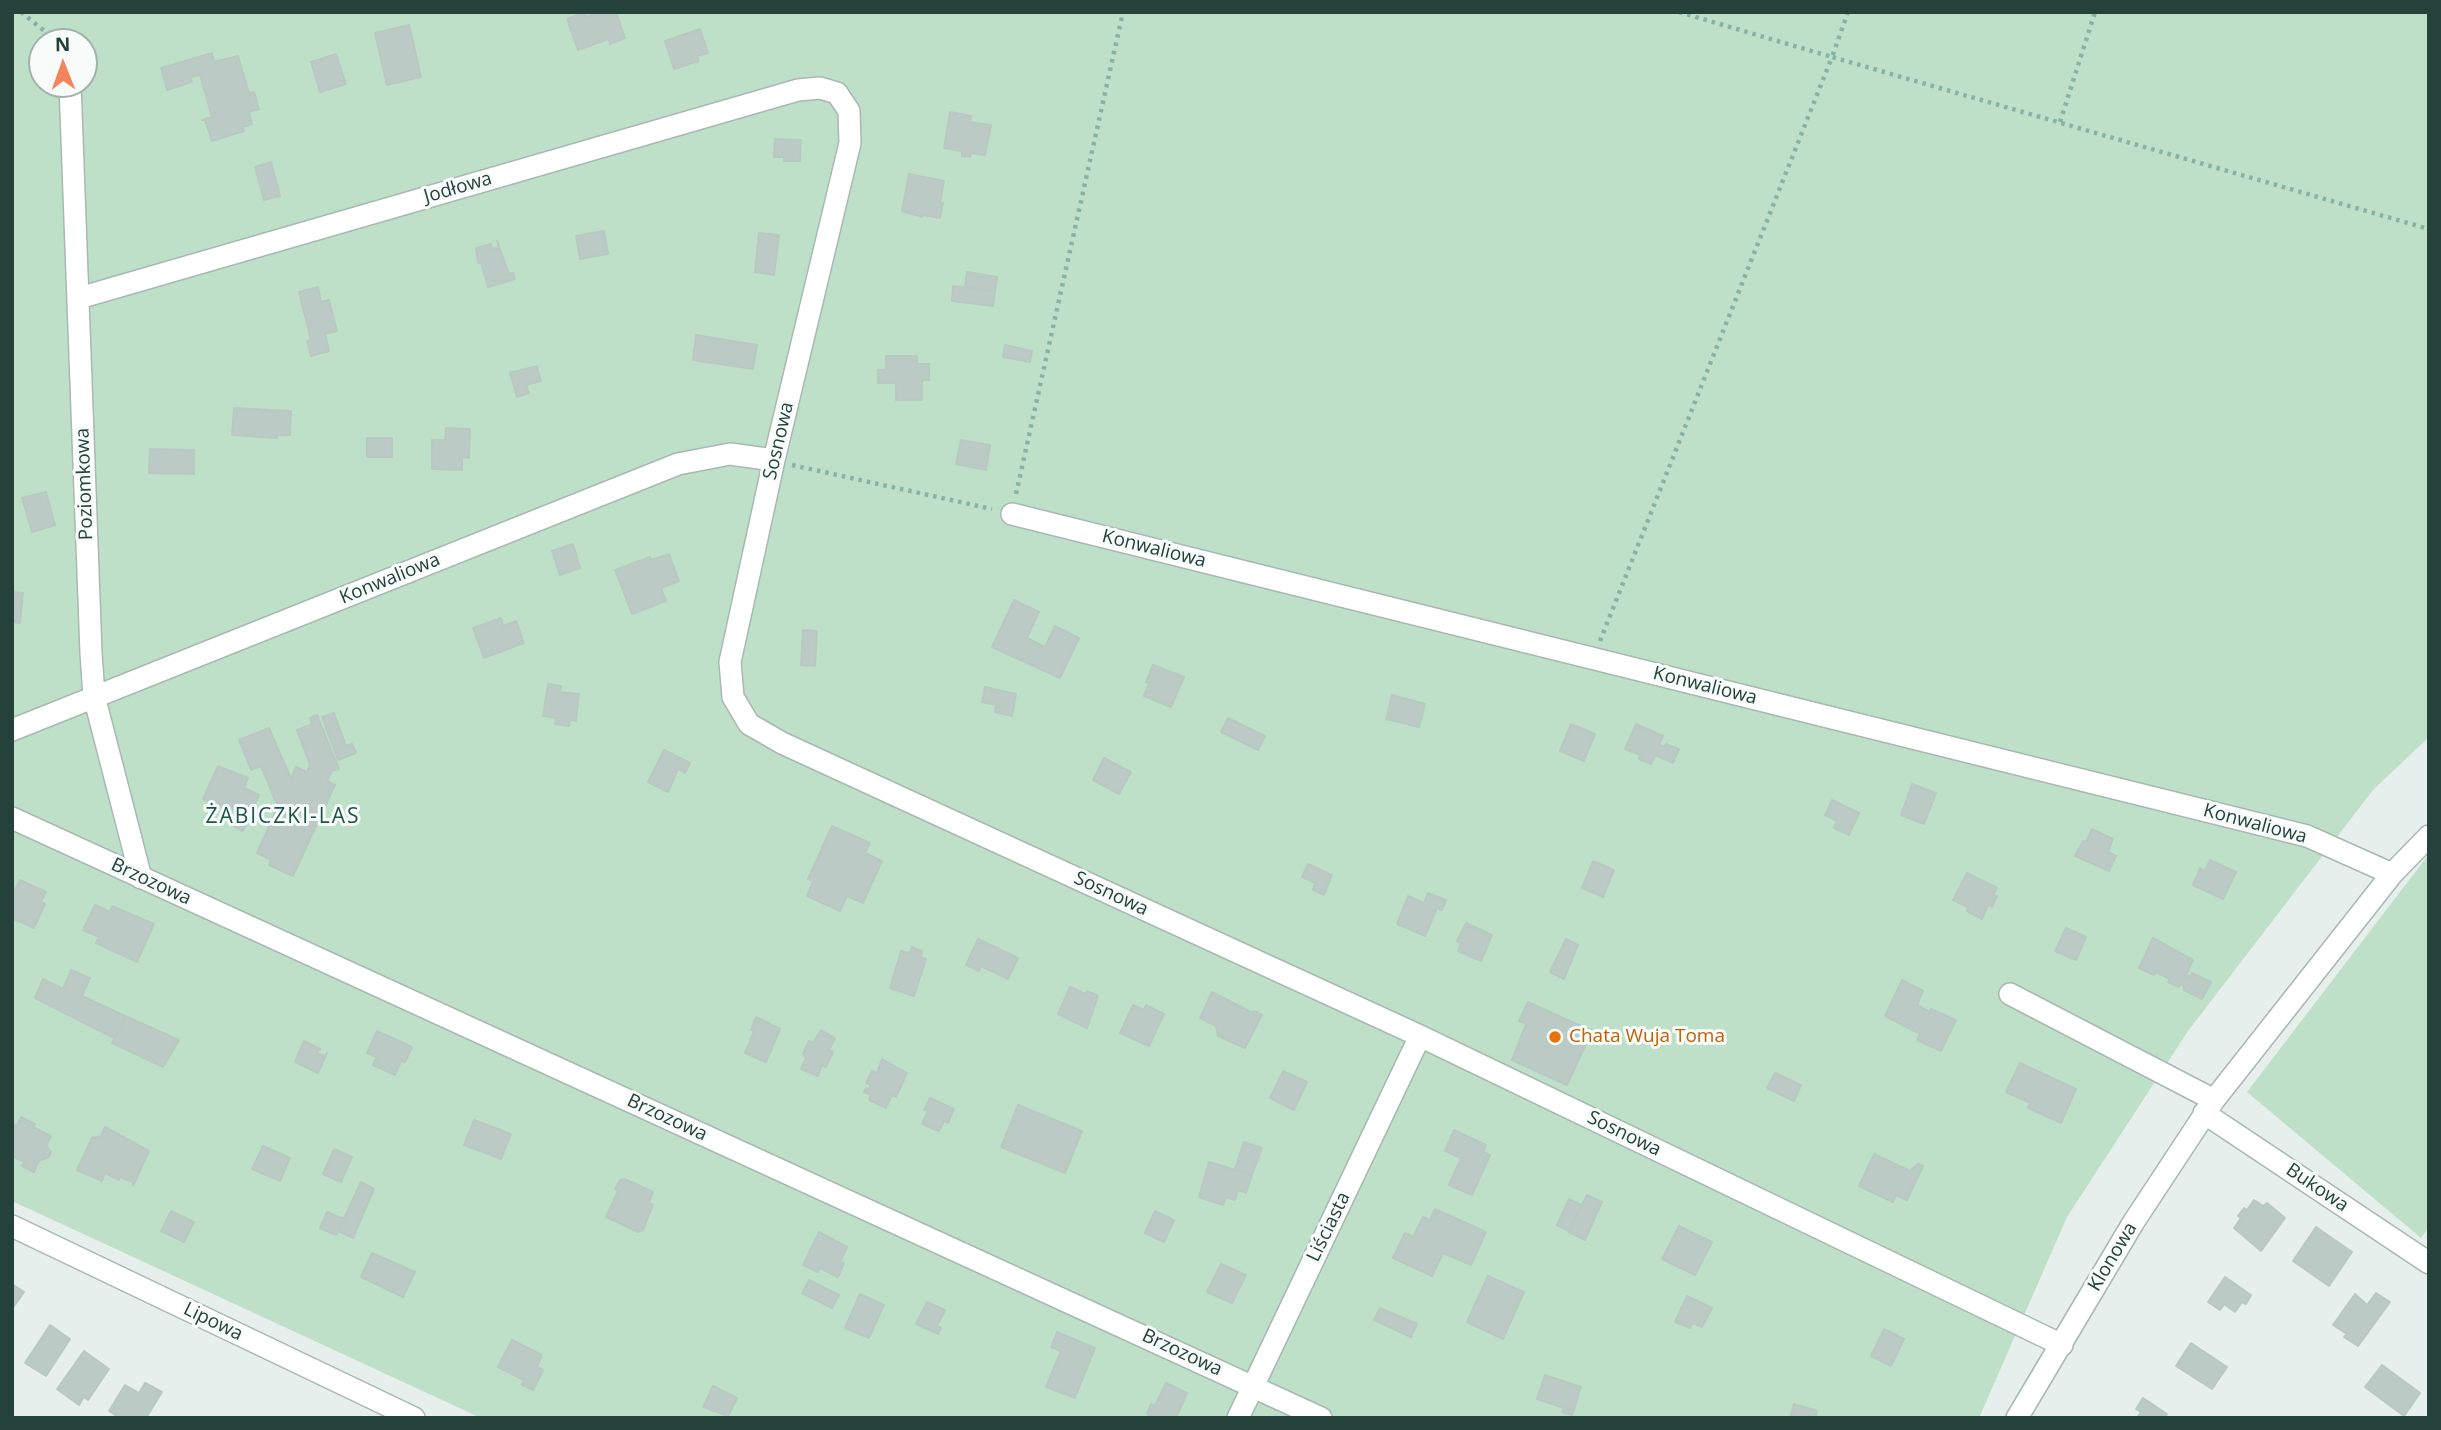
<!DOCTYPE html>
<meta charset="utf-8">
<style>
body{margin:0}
#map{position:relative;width:2441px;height:1430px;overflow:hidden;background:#e6efeb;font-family:"Open Sans",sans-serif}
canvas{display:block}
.frame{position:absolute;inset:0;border:14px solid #24423a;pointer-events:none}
.north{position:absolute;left:28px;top:28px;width:70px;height:70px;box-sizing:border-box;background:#f7fbf9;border:2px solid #a3b1ad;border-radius:50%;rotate:359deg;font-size:19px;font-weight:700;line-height:28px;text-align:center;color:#24423a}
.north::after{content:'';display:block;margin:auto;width:24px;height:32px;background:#f4845f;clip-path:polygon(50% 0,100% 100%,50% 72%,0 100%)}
</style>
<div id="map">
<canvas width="2441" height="1430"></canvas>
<div class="frame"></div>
<div class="north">N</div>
</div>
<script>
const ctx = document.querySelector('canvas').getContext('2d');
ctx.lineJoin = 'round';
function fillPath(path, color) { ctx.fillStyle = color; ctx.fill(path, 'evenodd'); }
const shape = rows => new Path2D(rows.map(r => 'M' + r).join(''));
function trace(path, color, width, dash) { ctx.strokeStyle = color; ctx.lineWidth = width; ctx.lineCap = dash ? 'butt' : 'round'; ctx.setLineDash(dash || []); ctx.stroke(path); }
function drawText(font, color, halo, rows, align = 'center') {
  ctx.font = font + ' "Open Sans",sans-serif'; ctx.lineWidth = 6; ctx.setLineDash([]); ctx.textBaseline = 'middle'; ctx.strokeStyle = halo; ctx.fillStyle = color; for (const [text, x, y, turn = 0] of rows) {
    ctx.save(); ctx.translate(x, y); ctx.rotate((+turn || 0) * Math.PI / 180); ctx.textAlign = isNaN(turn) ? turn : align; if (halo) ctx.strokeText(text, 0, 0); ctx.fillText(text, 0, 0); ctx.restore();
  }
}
fillPath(shape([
 [12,12,2429,12,2429,737,2373,790,2188,1031,2067,1217,1979,1418,481,1418,12,1201],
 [42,42,84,42,84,84,42,84],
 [2429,854,2429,1227,2421,1238,2247,1092]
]), '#bfe0c8');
const building = shape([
 [584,12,586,17,599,12,616,12,625,38,610,44,609,39,578,50,567,19,584,12],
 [409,25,421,77,387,85,375,33,409,25],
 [700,29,708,53,697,56,699,61,674,69,665,41,700,29],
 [212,53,214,62,238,56,249,93,254,92,259,109,249,112,252,124,242,127,244,131,212,141,205,120,202,120,212,117,200,75,190,77,192,82,167,90,161,68,212,53],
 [336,54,346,84,320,92,311,62,336,54],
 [950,112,971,116,970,122,991,125,985,155,971,153,970,157,962,156,962,151,944,148,950,112],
 [775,139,801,140,800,161,784,161,784,157,774,157,775,139],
 [271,162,280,196,264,200,255,167,271,162],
 [909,174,944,181,940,203,943,203,940,218,923,215,922,217,902,211,909,174],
 [604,231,608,254,580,259,576,236,604,231],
 [759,233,779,235,774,275,755,272,759,233],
 [497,241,509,274,513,273,515,279,488,287,481,263,478,263,476,248,491,244,492,249,499,247,497,241],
 [967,272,997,277,995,291,965,287,967,272],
 [953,286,995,291,993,306,952,301,953,286],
 [318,287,321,302,329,300,337,331,325,334,329,351,311,356,307,341,311,340,299,292,318,287],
 [696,335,757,345,753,369,693,360,696,335],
 [1005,345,1032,351,1030,362,1003,357,1005,345],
 [886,356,917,356,917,364,929,364,929,380,922,380,922,400,896,400,896,383,878,383,878,370,886,370,886,356],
 [537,366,541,381,526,385,529,393,517,397,510,373,537,366],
 [234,408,291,411,290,435,277,435,277,438,232,435,234,408],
 [446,428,470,429,469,458,462,457,462,470,432,469,432,440,445,440,446,428],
 [367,438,392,438,392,457,367,457,367,438],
 [961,440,990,445,986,470,956,464,961,440],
 [150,449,194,450,194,474,149,473,150,449],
 [46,492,55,525,32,532,22,498,46,492],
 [573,544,580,568,560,575,552,551,573,544],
 [669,554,679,581,661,588,666,601,632,614,615,570,650,557,651,560,669,554],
 [12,592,23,593,20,623,12,622,12,592],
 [1014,600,1039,612,1027,638,1045,647,1055,626,1079,638,1060,678,992,647,1014,600],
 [501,618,503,626,516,621,524,643,484,658,473,628,501,618],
 [803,630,817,631,815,666,801,665,803,630],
 [1153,665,1184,677,1171,707,1144,696,1149,683,1146,682,1153,665],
 [548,684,561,686,560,692,579,694,576,721,570,720,569,726,555,724,556,718,543,716,548,684],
 [985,687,1016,694,1012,716,995,712,996,705,982,702,985,687],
 [1392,695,1425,704,1419,727,1386,719,1392,695],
 [334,713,346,746,352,744,356,753,338,760,322,717,334,713],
 [317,715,339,769,332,771,327,781,335,785,293,876,269,865,271,860,257,853,279,804,276,802,261,766,251,770,239,740,269,728,291,779,296,767,307,772,310,765,297,730,312,724,310,718,317,715],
 [1228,718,1265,736,1258,750,1221,732,1228,718],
 [1571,724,1595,734,1584,761,1560,751,1571,724],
 [1636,724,1663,736,1659,745,1664,747,1666,744,1679,749,1673,763,1655,755,1651,764,1639,759,1640,755,1625,749,1636,724],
 [664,750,690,763,685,773,678,769,668,792,648,782,664,750],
 [1104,758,1131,772,1119,794,1093,780,1104,758],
 [218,766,248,778,244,788,259,795,243,831,229,824,234,813,203,799,218,766],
 [1912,784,1936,793,1924,824,1901,815,1912,784],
 [1832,800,1859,813,1849,835,1834,828,1837,821,1825,815,1832,800],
 [832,826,870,843,865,853,882,861,863,903,847,896,840,911,807,896,813,881,808,879,832,826],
 [2092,829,2113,839,2108,852,2116,856,2109,871,2075,856,2083,841,2086,842,2092,829],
 [2210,860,2236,872,2223,899,2193,885,2200,868,2205,871,2210,860],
 [1593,861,1614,870,1603,897,1582,888,1593,861],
 [1308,864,1332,875,1324,895,1313,890,1315,883,1302,877,1308,864],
 [1967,873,1997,888,1993,895,1997,896,1992,907,1988,905,1982,919,1967,911,1969,908,1953,900,1967,873],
 [20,880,46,892,41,902,45,904,34,928,12,918,12,889,15,890,20,880],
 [1428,893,1446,900,1442,910,1437,908,1425,936,1397,924,1408,896,1424,903,1428,893],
 [95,905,110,912,112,906,154,924,137,962,96,943,99,937,83,930,95,905],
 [1466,923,1492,935,1481,961,1458,951,1461,943,1457,941,1466,923],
 [2066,928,2086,937,2076,960,2055,951,2066,928],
 [2153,938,2193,960,2186,975,2190,977,2192,973,2211,982,2202,999,2184,990,2184,986,2180,984,2179,987,2168,982,2170,979,2156,972,2154,975,2139,968,2153,938],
 [978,939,1018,958,1008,979,981,966,979,971,966,965,978,939],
 [1566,939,1578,945,1564,979,1550,972,1566,939],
 [912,947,922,951,921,957,926,959,914,996,890,988,901,951,910,953,912,947],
 [71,970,90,978,82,996,125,1016,114,1038,35,998,43,979,63,989,71,970],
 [1902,980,1923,991,1917,1005,1930,1012,1931,1009,1956,1020,1941,1051,1917,1040,1920,1034,1885,1016,1902,980],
 [1070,987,1086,994,1087,991,1098,996,1087,1028,1058,1014,1070,987],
 [1212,992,1253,1013,1254,1011,1262,1015,1245,1048,1218,1036,1216,1026,1200,1018,1212,992],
 [1528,1002,1592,1031,1567,1085,1512,1060,1526,1024,1519,1021,1528,1002],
 [1133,1005,1144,1010,1146,1005,1164,1014,1149,1046,1120,1033,1133,1005],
 [125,1016,179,1040,163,1067,112,1043,125,1016],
 [756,1017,780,1029,766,1062,745,1053,754,1031,751,1030,756,1017],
 [821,1030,835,1038,829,1050,833,1052,826,1067,822,1065,818,1076,801,1069,806,1058,803,1054,809,1041,813,1043,821,1030],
 [377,1031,412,1047,405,1062,401,1061,395,1075,373,1065,377,1057,367,1053,377,1031],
 [304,1041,320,1049,317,1053,325,1056,327,1053,318,1073,295,1062,304,1041],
 [882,1059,907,1073,896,1097,892,1095,886,1108,869,1100,871,1095,864,1092,866,1088,869,1089,871,1085,866,1083,872,1071,877,1073,882,1059],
 [2020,1063,2076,1089,2061,1123,2028,1108,2030,1103,2006,1092,2020,1063],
 [1283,1071,1307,1082,1294,1110,1270,1098,1283,1071],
 [1775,1073,1801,1085,1794,1101,1767,1088,1775,1073],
 [930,1098,954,1109,948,1123,944,1121,939,1131,922,1124,928,1111,924,1110,930,1098],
 [1018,1105,1082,1131,1065,1173,1001,1147,1018,1105],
 [21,1117,35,1124,33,1127,51,1136,46,1146,51,1152,49,1157,39,1161,34,1172,22,1166,24,1162,12,1156,12,1124,17,1126,21,1117],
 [474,1120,511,1134,501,1159,464,1145,474,1120],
 [105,1127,149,1151,133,1186,133,1182,120,1177,119,1180,105,1173,102,1181,77,1170,92,1138,101,1136,105,1127],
 [1454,1130,1486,1145,1483,1152,1490,1155,1472,1195,1449,1185,1461,1158,1445,1151,1454,1130],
 [1244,1142,1262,1148,1252,1175,1235,1169,1244,1142],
 [263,1146,290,1158,280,1181,252,1169,263,1146],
 [334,1149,352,1157,341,1182,323,1174,334,1149],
 [1874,1154,1910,1171,1918,1164,1923,1166,1907,1200,1896,1195,1893,1202,1859,1186,1874,1154],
 [1209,1162,1252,1175,1246,1193,1238,1190,1235,1200,1226,1197,1223,1205,1199,1197,1209,1162],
 [625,1179,653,1192,649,1203,653,1205,643,1230,638,1232,606,1217,618,1191,615,1189,620,1180,625,1179],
 [361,1182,374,1189,353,1238,338,1231,361,1182],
 [1587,1195,1602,1202,1585,1240,1569,1232,1587,1195],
 [1569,1199,1582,1205,1569,1231,1557,1225,1569,1199],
 [2254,1200,2263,1206,2267,1203,2285,1218,2261,1251,2234,1228,2241,1218,2238,1216,2244,1208,2247,1210,2254,1200],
 [1435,1209,1486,1232,1471,1265,1443,1253,1432,1276,1393,1258,1405,1233,1413,1237,1423,1217,1430,1220,1435,1209],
 [171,1211,194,1222,184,1242,161,1231,171,1211],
 [1155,1211,1174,1220,1164,1242,1145,1233,1155,1211],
 [327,1212,344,1219,336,1235,320,1228,327,1212],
 [1679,1226,1712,1242,1695,1275,1662,1259,1679,1226],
 [2316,1227,2352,1252,2329,1286,2293,1261,2316,1227],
 [819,1232,847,1247,840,1262,844,1263,838,1277,820,1268,818,1272,803,1265,819,1232],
 [372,1253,415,1272,403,1297,361,1277,372,1253],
 [1221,1264,1246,1275,1232,1303,1207,1292,1221,1264],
 [1488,1276,1524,1292,1503,1339,1467,1322,1488,1276],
 [2225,1277,2251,1295,2246,1304,2242,1302,2235,1312,2224,1304,2220,1310,2208,1302,2225,1277],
 [809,1280,839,1295,832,1308,802,1293,809,1280],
 [12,1284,24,1292,12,1309,12,1284],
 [2376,1293,2390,1302,2358,1346,2344,1337,2347,1334,2333,1325,2355,1294,2367,1305,2376,1293],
 [860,1294,884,1305,869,1338,845,1328,860,1294],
 [1687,1296,1712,1308,1702,1327,1693,1323,1690,1328,1675,1322,1687,1296],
 [927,1302,945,1310,937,1326,941,1328,938,1334,916,1324,927,1302],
 [1380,1308,1417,1324,1411,1337,1374,1320,1380,1308],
 [50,1325,70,1339,46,1376,25,1363,50,1325],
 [1884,1329,1904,1339,1891,1366,1871,1356,1884,1329],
 [1057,1332,1095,1348,1075,1398,1046,1387,1061,1351,1051,1347,1057,1332],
 [512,1340,542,1355,537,1367,543,1370,533,1390,522,1385,524,1380,498,1367,512,1340],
 [2191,1343,2227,1367,2212,1389,2176,1366,2191,1343],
 [84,1351,109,1369,88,1400,84,1397,79,1405,57,1389,84,1351],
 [2382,1365,2420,1393,2404,1416,2365,1387,2382,1365],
 [1545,1375,1581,1387,1572,1415,1562,1412,1564,1408,1537,1399,1545,1375],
 [145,1383,162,1392,146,1418,120,1418,109,1411,125,1385,139,1393,145,1383],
 [1166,1383,1187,1393,1176,1418,1155,1418,1147,1414,1151,1404,1155,1406,1166,1383],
 [713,1386,737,1398,728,1416,703,1407,713,1386],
 [2143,1398,2167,1414,2164,1418,2137,1418,2141,1412,2136,1409,2143,1398],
 [1794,1404,1817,1411,1815,1418,1790,1418,1794,1404]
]);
fillPath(building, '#bbcac4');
trace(building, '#b8c9c2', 2);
const minor = shape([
 [70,84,91,653,94,696,141,878],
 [79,298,798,90,820,88,837,93,849,111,850,143,774,460,730,662,733,697,749,724,782,743,1420,1036,2062,1345],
 [1012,514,2307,836,2392,874],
 [12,730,678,464,730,454,774,460],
 [12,818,1321,1418],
 [2010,994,2214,1100],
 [2204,1113,2429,1263],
 [12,1226,414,1418],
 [1238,1418,1420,1036],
 [2017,1418,2133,1223,2214,1100,2392,874,2429,836]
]);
trace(minor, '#a8b8b2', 24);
trace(shape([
 [21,12,58,42],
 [1679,12,1832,57,1848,12],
 [2060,122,2095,12],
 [792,465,992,509],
 [1016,494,1123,12],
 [1600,641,1832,57,2429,229]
]), '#86b3a5', 4.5, [3.5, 5]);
trace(minor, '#fff', 21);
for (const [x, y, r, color] of [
 [1555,1037,7,"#e8710a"]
]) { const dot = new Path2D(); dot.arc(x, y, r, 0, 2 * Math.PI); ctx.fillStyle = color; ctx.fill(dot); trace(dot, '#f7fbf9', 2.5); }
drawText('19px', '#24423a', '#f7fbf9', [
 ["Jodłowa",458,188,-16],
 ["Sosnowa",779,441,-77],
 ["Poziomkowa",85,484,-92],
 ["Konwaliowa",1154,549,14],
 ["Konwaliowa",390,579,-22],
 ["Konwaliowa",1705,686,14],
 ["Konwaliowa",2255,824,15],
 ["Brzozowa",151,882,25],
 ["Sosnowa",1111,894,25],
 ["Brzozowa",667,1118,25],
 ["Sosnowa",1624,1134,26],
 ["Bukowa",2317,1188,34],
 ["Liściasta",1329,1227,-64],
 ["Klonowa",2113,1257,-59],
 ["Lipowa",213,1322,26],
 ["Brzozowa",1182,1353,25]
]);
drawText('19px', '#c56008', '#f7fbf9', [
 ["Chata Wuja Toma",1569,1037]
], 'left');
ctx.letterSpacing = '2px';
drawText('21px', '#1f5548', '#f7fbf9', [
 ["ŻABICZKI-LAS",283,817]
]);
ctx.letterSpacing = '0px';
</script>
